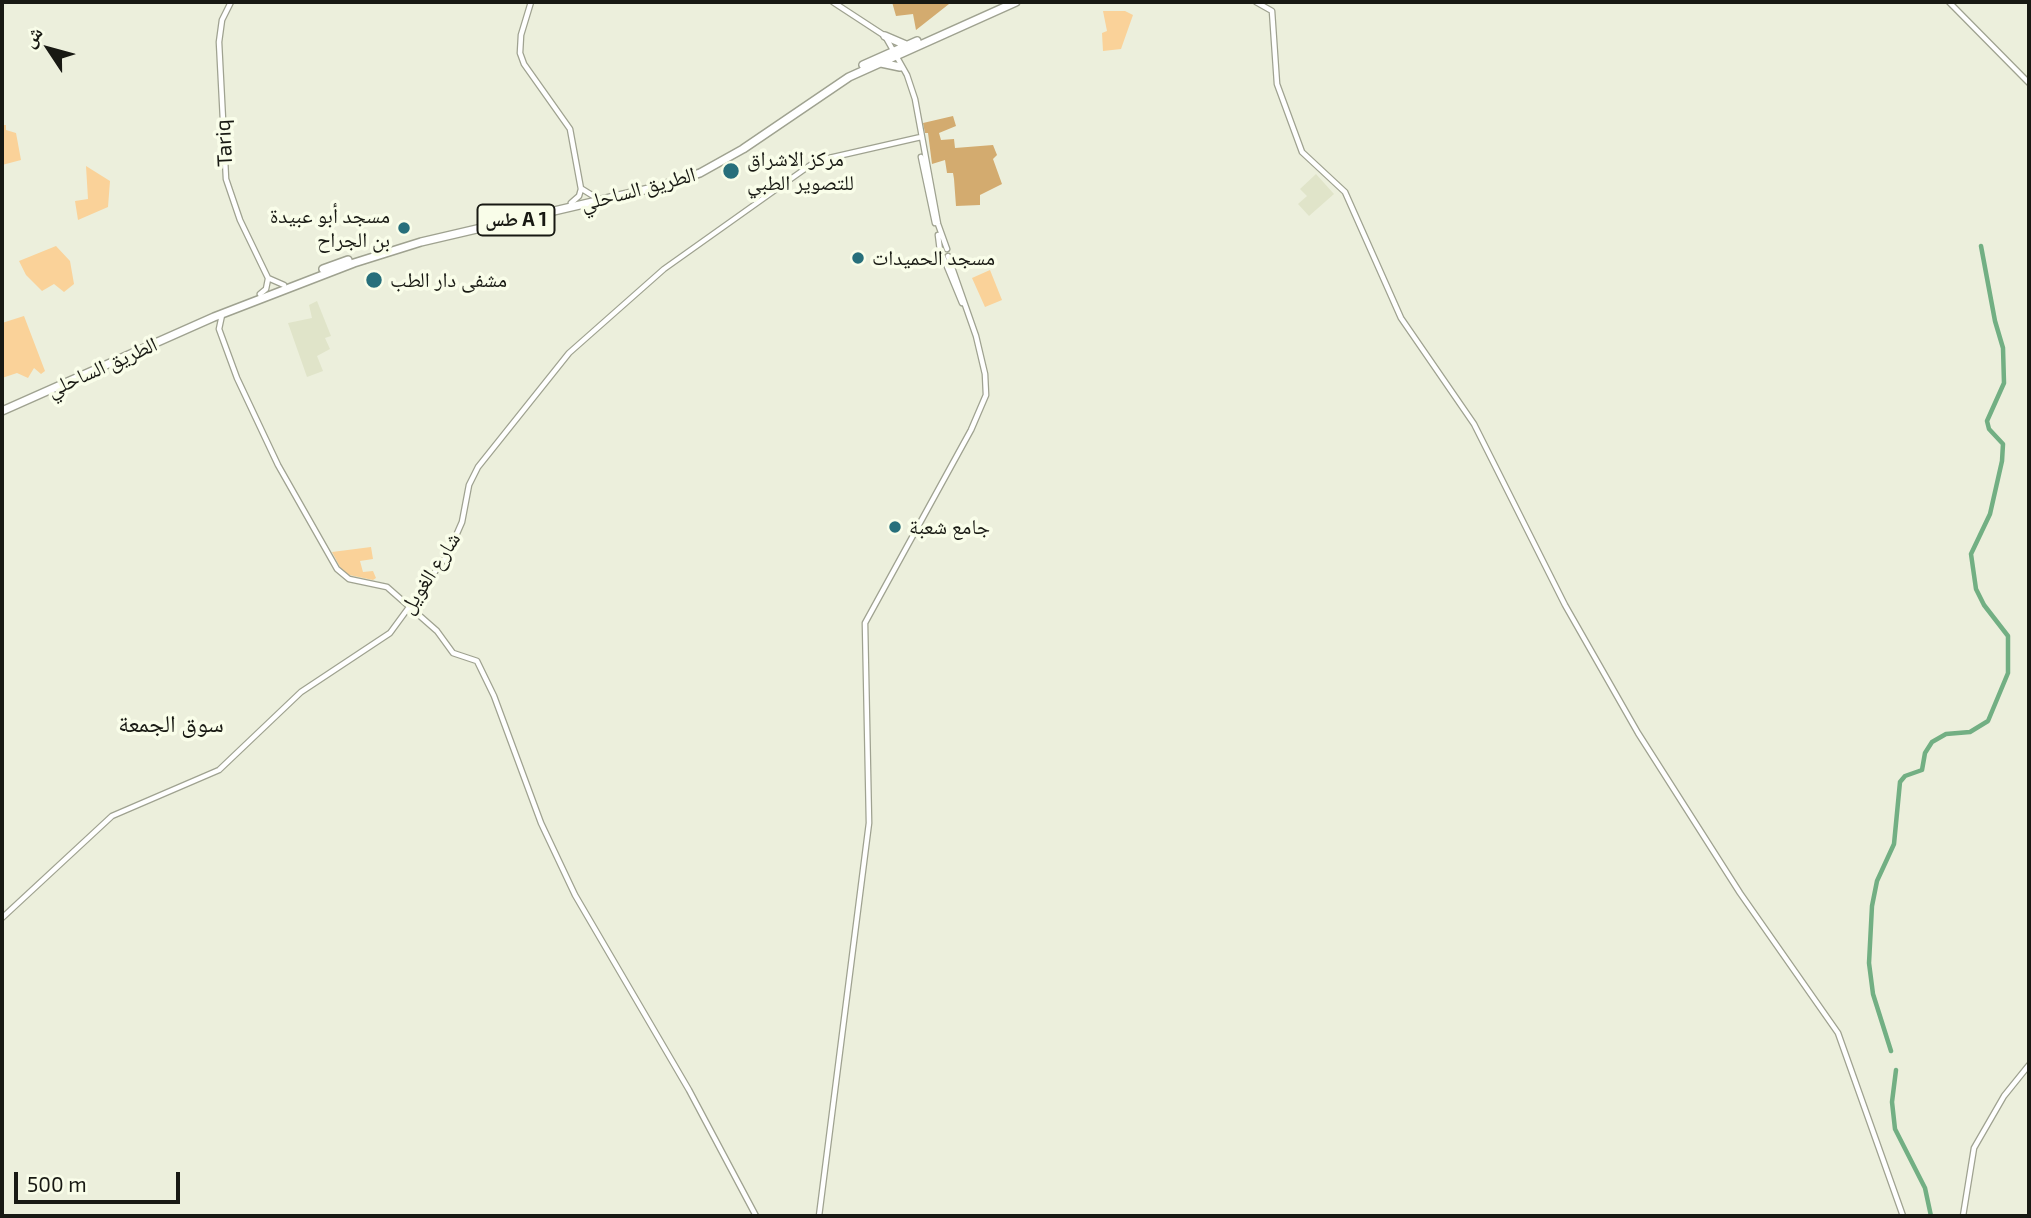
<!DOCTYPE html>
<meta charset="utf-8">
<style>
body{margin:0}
#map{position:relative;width:2031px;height:1218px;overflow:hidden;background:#ecefdc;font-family:"Exo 2","Noto Naskh Arabic",sans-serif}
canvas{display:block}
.frame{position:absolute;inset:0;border:4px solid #181913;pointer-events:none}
.north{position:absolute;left:14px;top:14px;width:70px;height:70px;-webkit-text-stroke:5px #f9fde9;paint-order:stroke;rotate:306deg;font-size:19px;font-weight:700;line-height:28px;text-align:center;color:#181913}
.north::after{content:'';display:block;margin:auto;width:24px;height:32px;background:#181913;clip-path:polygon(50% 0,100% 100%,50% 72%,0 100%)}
.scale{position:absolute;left:14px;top:1172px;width:166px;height:32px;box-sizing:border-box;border:4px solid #181913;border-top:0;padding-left:9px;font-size:21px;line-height:24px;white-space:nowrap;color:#181913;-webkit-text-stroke:5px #f9fde9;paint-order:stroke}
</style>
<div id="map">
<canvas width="2031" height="1218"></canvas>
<div class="frame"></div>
<div class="north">ش</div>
<div class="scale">500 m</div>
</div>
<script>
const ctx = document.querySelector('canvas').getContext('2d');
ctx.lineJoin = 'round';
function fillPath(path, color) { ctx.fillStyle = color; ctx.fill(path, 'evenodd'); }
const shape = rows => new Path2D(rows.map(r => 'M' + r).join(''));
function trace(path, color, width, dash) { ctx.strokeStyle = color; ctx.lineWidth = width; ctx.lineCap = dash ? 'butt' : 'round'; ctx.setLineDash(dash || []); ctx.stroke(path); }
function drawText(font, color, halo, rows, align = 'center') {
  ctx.font = font + ' "Exo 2","Noto Naskh Arabic",sans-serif'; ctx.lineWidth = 7; ctx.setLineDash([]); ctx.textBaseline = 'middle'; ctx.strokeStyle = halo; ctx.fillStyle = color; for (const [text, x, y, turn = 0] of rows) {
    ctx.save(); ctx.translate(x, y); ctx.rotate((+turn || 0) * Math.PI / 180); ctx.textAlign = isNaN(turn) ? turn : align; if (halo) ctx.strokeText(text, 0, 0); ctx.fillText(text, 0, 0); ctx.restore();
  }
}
fillPath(shape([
 [1316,174,1334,194,1309,216,1298,204,1307,196,1300,189],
 [317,301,331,336,325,338,330,349,317,356,323,371,307,377,288,323,312,318,309,305]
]), '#e0e4c9');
fillPath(shape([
 [1103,11,1125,11,1133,15,1121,49,1103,51,1102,33,1107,31],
 [2,125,6,125,6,130,16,133,21,160,2,165],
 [86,166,110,181,108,207,78,220,75,201,88,199],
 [56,246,70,261,74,284,64,292,54,284,42,291,26,275,19,261],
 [990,270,1002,300,985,307,972,278],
 [24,316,45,371,41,374,34,368,28,378,17,373,2,378,2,323],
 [371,547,373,559,360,561,363,572,373,571,376,578,373,580,349,575,341,569,332,552]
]), '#fad299');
fillPath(shape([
 [892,2,949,2,949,4,916,30,913,14,896,16],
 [953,116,956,126,939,133,941,140,954,139,955,148,993,145,997,155,993,159,1002,184,980,195,980,205,956,206,954,179,953,173,947,173,945,160,932,164,928,133,925,133,923,123]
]), '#d3ab6f');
trace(shape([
 [1891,1051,1873,994,1869,963,1872,906,1877,881,1894,844,1900,782,1905,776,1922,770,1925,753,1932,742,1946,734,1970,732,1988,721,2008,673,2008,636,1984,605,1976,589,1971,554,1990,514,2002,461,2003,444,1989,429,1987,421,2004,383,2003,348,1995,321,1981,246],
 [1896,1070,1892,1102,1895,1129,1925,1188,1931,1216]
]), '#72af83', 4.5);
const secondary = shape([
 [231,2,222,20,219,42,226,179,240,220,268,278,284,285],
 [531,2,521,35,520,53,524,64,570,129,581,189,579,196,571,203],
 [833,2,885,36,907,75,915,99,938,224,947,249],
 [1256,2,1272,11,1277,84,1302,152,1345,192,1401,318,1474,424,1565,605,1638,733,1740,893,1838,1033,1903,1216],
 [1949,2,2029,83],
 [921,157,935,223],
 [582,189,595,197],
 [938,235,940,251],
 [943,257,962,303],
 [260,294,266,289,268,279],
 [222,315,219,329,237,378,278,465,337,569,349,579,387,587,437,631,453,653,477,661,494,696,541,823,575,895,689,1090,756,1216],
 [2,918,112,816,219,770,301,692,390,633,448,554,462,522,469,485,478,467,569,353,664,269,816,161,921,137],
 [819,1216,869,823,865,623,971,430,986,395,985,374,976,336,948,256],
 [1963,1216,1974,1148,2004,1096,2029,1065]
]);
const highway = shape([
 [885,36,906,45],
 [881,63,900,67],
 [863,65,917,41],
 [323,269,348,260],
 [2,411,214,317,354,263,421,242,657,187,700,173,743,149,849,77,1016,2]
]);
trace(secondary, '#9fa290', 7);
trace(highway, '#9fa290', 10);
trace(secondary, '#fff', 4.5);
trace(highway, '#fff', 7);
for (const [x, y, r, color] of [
 [731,171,9,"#276f7b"],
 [404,228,7,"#276f7b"],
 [858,258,7,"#276f7b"],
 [374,280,9,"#276f7b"],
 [895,527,7,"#276f7b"]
]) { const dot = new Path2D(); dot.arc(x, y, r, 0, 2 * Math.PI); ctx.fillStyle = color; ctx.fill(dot); trace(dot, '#f9fde9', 2.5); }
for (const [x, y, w] of [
 [516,220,77]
]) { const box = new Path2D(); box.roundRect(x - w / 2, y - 15.5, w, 31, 5); ctx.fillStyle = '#f9fde9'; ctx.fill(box); trace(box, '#181913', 2); }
drawText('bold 19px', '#181913', null, [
 ["طس A 1",516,220]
]);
drawText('21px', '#181913', '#f9fde9', [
 ["Tariq",224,143,-93],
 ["الطريق الساحلي",638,189,-15],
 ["الطريق الساحلي",102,367,-24],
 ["شارع الغويل",430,573,-57]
]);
drawText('21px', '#181913', '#f9fde9', [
 ["مركز الاشراق",747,159],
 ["للتصوير الطبي",747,183],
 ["مسجد أبو عبيدة",390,216,"right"],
 ["بن الجراح",390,240,"right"],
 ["مسجد الحميدات",872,258],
 ["مشفى دار الطب",390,280],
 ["جامع شعبة",909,527]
], 'left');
drawText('24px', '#181913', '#f9fde9', [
 ["سوق الجمعة",171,724]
]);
</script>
